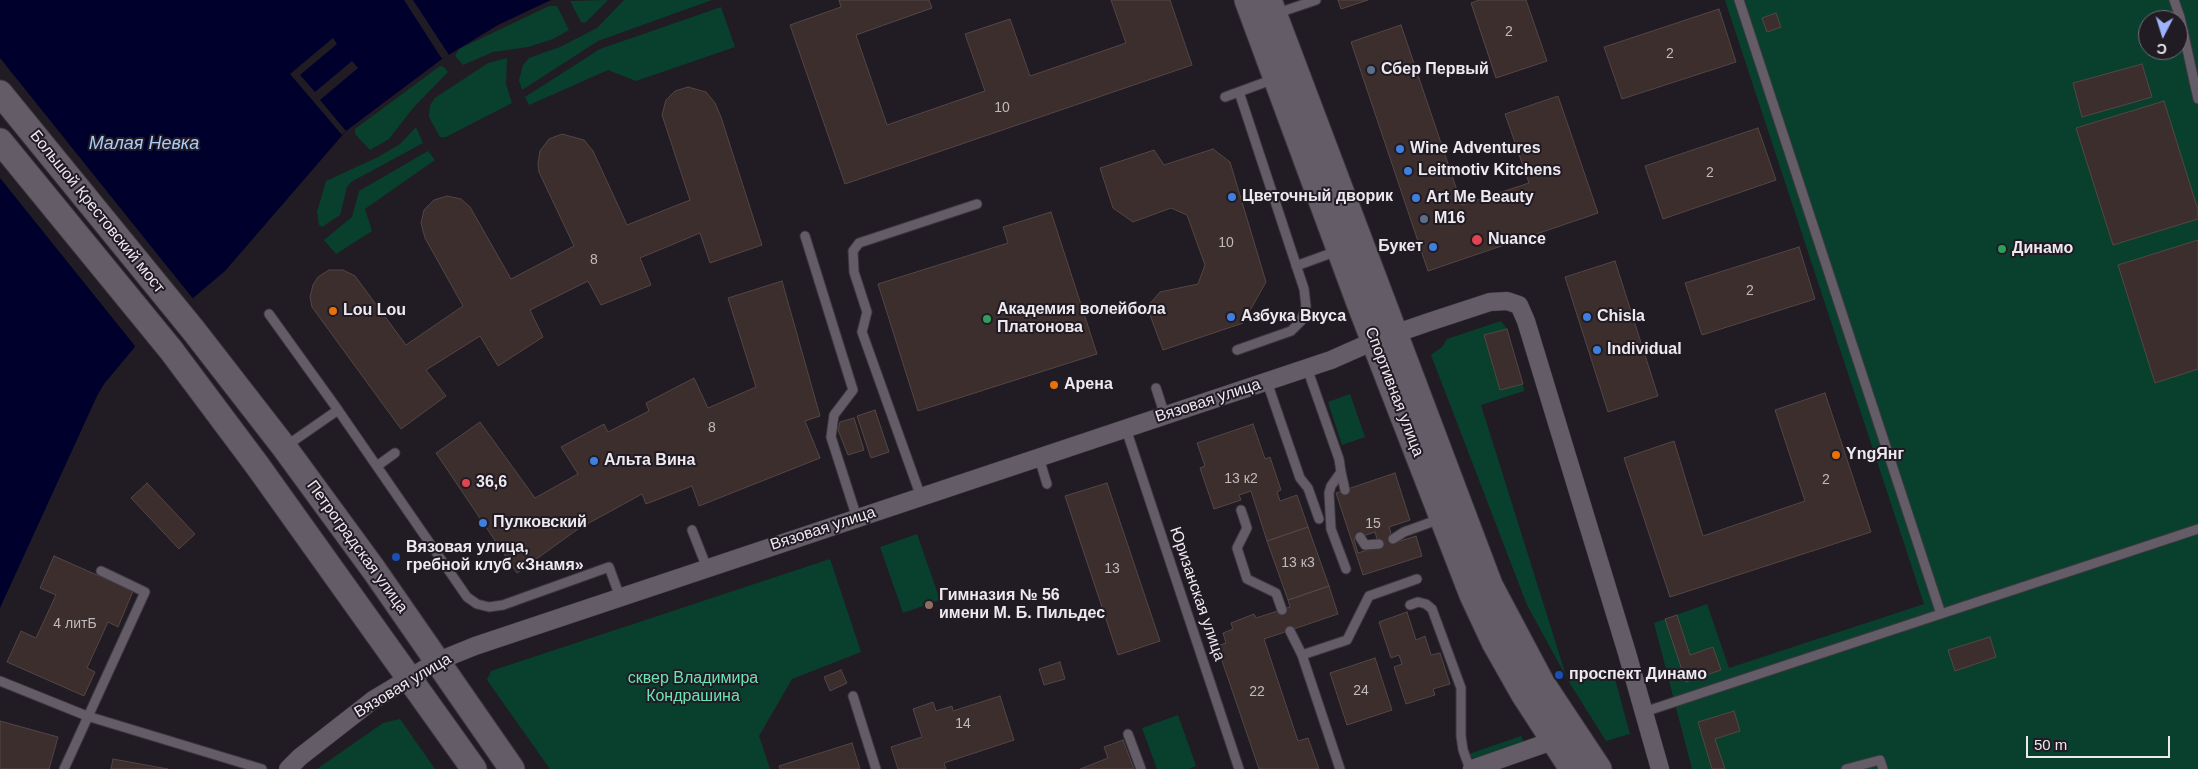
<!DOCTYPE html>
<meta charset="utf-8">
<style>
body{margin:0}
#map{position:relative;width:2198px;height:769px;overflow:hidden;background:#211b24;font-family:Arial,sans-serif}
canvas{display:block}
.north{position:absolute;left:2138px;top:10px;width:50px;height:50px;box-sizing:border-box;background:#211b24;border:1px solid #736d75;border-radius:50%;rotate:185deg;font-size:14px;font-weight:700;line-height:20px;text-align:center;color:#ede9ef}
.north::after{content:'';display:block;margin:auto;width:18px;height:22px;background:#9db4fd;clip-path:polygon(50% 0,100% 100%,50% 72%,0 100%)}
.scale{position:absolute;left:2026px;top:736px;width:144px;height:22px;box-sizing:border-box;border:2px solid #ede9ef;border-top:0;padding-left:6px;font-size:15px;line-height:18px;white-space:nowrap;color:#ede9ef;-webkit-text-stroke:4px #211b24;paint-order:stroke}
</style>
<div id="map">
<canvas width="2198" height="769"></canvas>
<div class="north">С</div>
<div class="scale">50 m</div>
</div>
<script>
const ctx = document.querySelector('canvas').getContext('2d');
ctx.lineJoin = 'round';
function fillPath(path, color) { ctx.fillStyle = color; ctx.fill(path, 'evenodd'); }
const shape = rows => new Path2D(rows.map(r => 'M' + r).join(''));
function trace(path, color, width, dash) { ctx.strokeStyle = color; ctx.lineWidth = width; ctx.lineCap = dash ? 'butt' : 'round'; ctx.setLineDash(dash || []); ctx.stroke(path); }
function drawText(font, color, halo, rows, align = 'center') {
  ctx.font = font + ' Arial,sans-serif'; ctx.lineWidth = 4; ctx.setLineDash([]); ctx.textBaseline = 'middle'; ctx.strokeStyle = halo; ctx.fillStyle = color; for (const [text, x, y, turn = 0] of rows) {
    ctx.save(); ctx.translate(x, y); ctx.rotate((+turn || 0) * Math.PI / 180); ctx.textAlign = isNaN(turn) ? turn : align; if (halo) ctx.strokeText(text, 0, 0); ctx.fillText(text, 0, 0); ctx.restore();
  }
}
fillPath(shape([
 [608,0,585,23,581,22,570,1],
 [624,0,712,0,598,41,522,90,519,80,523,65,529,58,560,47,597,28],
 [1725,0,2198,0,2198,769,1692,769,1654,623,1707,604,1729,668,1924,604],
 [2148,20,2178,20,2178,50,2148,50],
 [549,6,557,6,569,30,553,39,528,47,493,52,463,65,455,56,459,49],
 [721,7,735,47,636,81,608,70,529,105,525,97,600,49],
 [507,58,506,84,512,103,446,137,440,137,429,117,430,105,435,98,488,63],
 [440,66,444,67,448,72,413,108,389,139,370,150,355,134,355,129],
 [416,127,423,143,351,182,347,187,340,215,322,227,319,225,317,212,326,181,378,157,400,144],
 [428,151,435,160,365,209,372,231,336,254,324,240,352,217,359,191],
 [1501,321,1507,329,1485,336,1500,390,1523,384,1524,391,1481,405,1568,682,1612,668,1630,734,1606,741,1569,682,1527,605,1431,355,1442,347,1447,339],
 [1350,394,1365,437,1342,445,1328,402],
 [917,534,940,600,903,613,880,547],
 [830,559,861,652,792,679,759,736,770,769,550,769,487,680,491,671],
 [1178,715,1196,766,1189,769,1157,769,1142,728],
 [400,719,435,769,317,769,383,723],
 [1521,736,1525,744,1474,760,1469,754]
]), '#08402d');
fillPath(shape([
 [0,0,551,0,498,25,442,59,346,131,225,271,134,348,104,384,97,396,0,608]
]), '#00002c');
fillPath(shape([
 [404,0,413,0,449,55,442,59],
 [333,38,337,44,300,75,315,92,352,61,358,68,320,100,346,131,342,135,290,74],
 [0,58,194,300,137,348,136,351,134,348,135,346,0,178]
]), '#211b24');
const building = shape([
 [839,0,929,0,932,8,856,35,887,125,985,91,965,34,1010,19,1030,76,1126,43,1111,0,1170,0,1192,65,845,184,790,25,841,7,839,0],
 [1338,0,1368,0,1341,9,1338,0],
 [1479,0,1526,0,1547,61,1496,78,1471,3,1479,0],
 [1719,9,1736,62,1622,99,1604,47,1719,9],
 [1776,13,1781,27,1767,32,1762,18,1776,13],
 [1401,25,1462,205,1529,183,1505,114,1558,96,1598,213,1428,271,1351,42,1401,25],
 [2142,64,2152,97,2082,117,2073,83,2142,64],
 [688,87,706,92,715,103,721,117,762,245,710,263,700,233,640,258,651,285,601,305,588,281,530,310,543,337,498,366,480,336,426,370,446,396,401,429,312,307,310,297,313,285,318,277,329,270,343,270,355,276,406,345,463,306,425,238,421,223,424,210,434,200,447,196,461,199,470,207,511,279,574,246,539,172,538,164,540,151,549,139,562,134,584,140,593,151,627,225,690,200,662,115,666,100,675,91,688,87],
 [2164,101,2198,210,2198,219,2113,245,2076,128,2164,101],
 [1758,128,1776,180,1663,219,1645,166,1758,128],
 [1213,149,1230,162,1266,282,1243,323,1163,350,1147,307,1160,292,1198,284,1205,265,1187,215,1171,208,1133,222,1113,208,1100,168,1154,150,1164,165,1213,149],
 [1051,212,1097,354,918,411,878,284,1008,243,1003,227,1051,212],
 [2198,240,2198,369,2155,383,2118,265,2198,240],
 [1799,247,1815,299,1702,335,1685,283,1799,247],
 [1615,261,1658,396,1608,412,1565,277,1615,261],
 [782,281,820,416,805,421,820,458,699,506,692,486,646,504,642,494,578,529,517,573,436,453,480,422,535,498,578,474,561,447,604,424,608,432,649,411,646,403,694,378,708,408,756,387,728,298,782,281],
 [1507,329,1523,384,1500,390,1484,335,1507,329],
 [1825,393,1871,532,1670,597,1624,458,1674,441,1703,536,1805,501,1775,410,1825,393],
 [875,410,889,452,871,458,857,416,875,410],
 [854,418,864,450,848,455,838,430,840,422,854,418],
 [1253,424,1265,459,1270,457,1281,490,1277,492,1280,501,1297,495,1308,527,1267,541,1251,491,1239,495,1241,500,1214,509,1200,468,1205,466,1197,443,1253,424],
 [1395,473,1410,520,1389,527,1394,543,1416,536,1422,556,1363,575,1336,493,1395,473],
 [1375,532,1379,546,1358,553,1354,539,1375,532],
 [147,483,195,534,179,549,131,498,147,483],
 [1107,483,1160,641,1118,655,1065,496,1107,483],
 [1308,527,1329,586,1288,600,1267,541,1308,527],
 [54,556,133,591,118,627,108,622,87,668,95,672,84,696,7,662,21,631,36,638,56,595,40,588,54,556],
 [1329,586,1338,614,1264,639,1298,741,1308,738,1319,769,1259,769,1217,646,1226,643,1223,633,1233,629,1231,623,1254,614,1256,618,1290,607,1288,600,1329,586],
 [1407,612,1416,640,1425,636,1431,655,1440,653,1450,684,1433,689,1435,695,1406,704,1394,667,1402,664,1399,655,1391,658,1379,622,1407,612],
 [1677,615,1690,655,1713,647,1721,670,1686,682,1665,619,1677,615],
 [1990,637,1996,657,1955,671,1948,650,1990,637],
 [1375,658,1392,710,1347,725,1330,673,1375,658],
 [1060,662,1065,679,1044,685,1039,669,1060,662],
 [841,670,847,683,830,691,824,677,841,670],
 [1000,696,1014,740,944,763,946,769,898,769,891,747,922,737,913,709,933,702,936,711,952,706,953,711,1000,696],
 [1734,711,1740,731,1715,739,1725,769,1712,769,1698,722,1734,711],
 [0,721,58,737,49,769,0,769,0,721],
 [1123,740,1134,769,1080,769,1108,758,1104,747,1123,740],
 [852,743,860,769,780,769,779,766,852,743],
 [113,759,168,769,111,769,113,759]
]);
fillPath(building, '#3b2e2c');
trace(building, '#544644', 1);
const lane = shape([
 [1739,0,1941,614],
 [2174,0,2180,17,2198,99],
 [1275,14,1316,0],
 [1225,97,1274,79],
 [805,236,853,390,834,415,831,437,857,518],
 [1296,266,1337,251],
 [269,314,338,410],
 [1237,350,1291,331,1301,321,1306,306,1304,289,1239,92],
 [1307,368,1339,459,1341,472,1331,486,1329,493,1331,529,1346,569],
 [1267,382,1300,478,1308,488,1319,519],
 [1156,388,1165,416],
 [1126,429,1239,769],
 [286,446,338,410,467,597,477,604,489,607,503,605,609,567,620,597],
 [1039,458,1047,484],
 [377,466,395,453],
 [1341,472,1345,490],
 [921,497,862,332,867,312,854,272,853,251,859,243,977,204],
 [1241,510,1247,528,1237,548,1247,579,1276,593,1282,610],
 [692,530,707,568],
 [1360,537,1365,545,1379,544],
 [1393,539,1404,532,1440,519],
 [1410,605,1418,602,1426,604,1432,609,1461,688,1461,736,1463,750,1470,769],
 [1290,631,1302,655,1340,769],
 [1302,655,1347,640,1369,596,1417,579],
 [0,681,87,716,262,769],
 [853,696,876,769],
 [1644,712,2198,529],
 [1128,734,1141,769],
 [64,769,145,592,101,571],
 [1846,769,1880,760,1883,769]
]);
const street = shape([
 [288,769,300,757,373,700,438,661,475,646,1331,360,1374,341,1429,322,1490,302,1507,301,1519,305,1526,321,1627,653,1660,769],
 [1472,769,1564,737]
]);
const secondary = shape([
 [1247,0,1359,303,1472,595,1494,642,1524,695,1572,769],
 [1269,0,1490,585,1542,683,1599,769],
 [0,93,194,331,284,447,374,570,512,769],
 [0,141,171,350,257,465,474,769]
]);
trace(lane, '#3d383f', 11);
trace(street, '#3d383f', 19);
trace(secondary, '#3d383f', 27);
trace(lane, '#645d67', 9);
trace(street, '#645d67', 18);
trace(secondary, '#645d67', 25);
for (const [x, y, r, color] of [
 [1371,70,5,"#5c6f8a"],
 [1400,149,5,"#3f7fe0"],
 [1408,171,5,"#3f7fe0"],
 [1232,197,5,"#3f7fe0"],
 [1416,198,5,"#3f7fe0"],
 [1424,219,5,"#5c6f8a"],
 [1477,240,6,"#e0444e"],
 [1433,247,5,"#3f7fe0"],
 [2002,249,5,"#2e9e5b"],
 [333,311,5,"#e8710a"],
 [1231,317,5,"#3f7fe0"],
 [1587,317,5,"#3f7fe0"],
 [987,319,5,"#2e9e5b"],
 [1597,350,5,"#3f7fe0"],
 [1054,385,5,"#e8710a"],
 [1836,455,5,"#e8710a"],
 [594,461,5,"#3f7fe0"],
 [466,483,5,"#e0444e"],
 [483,523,5,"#3f7fe0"],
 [396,557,5,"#1a4fb4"],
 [929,605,5,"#8d6e63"],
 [1559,675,5,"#1a4fb4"]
]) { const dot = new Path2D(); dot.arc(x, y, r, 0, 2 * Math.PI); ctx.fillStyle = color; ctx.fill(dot); trace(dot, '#211b24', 2); }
drawText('14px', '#c0babe', null, [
 ["2",1509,32],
 ["2",1670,54],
 ["10",1002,108],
 ["2",1710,173],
 ["10",1226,243],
 ["8",594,260],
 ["2",1750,291],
 ["8",712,428],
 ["13 к2",1241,479],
 ["2",1826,480],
 ["15",1373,524],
 ["13 к3",1298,563],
 ["13",1112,569],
 ["4 литБ",75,624],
 ["24",1361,691],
 ["22",1257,692],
 ["14",963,724]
]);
drawText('bold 16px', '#ede9ef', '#211b24', [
 ["Сбер Первый",1381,70],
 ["Wine Adventures",1410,149],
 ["Leitmotiv Kitchens",1418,171],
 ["Цветочный дворик",1242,197],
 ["Art Me Beauty",1426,198],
 ["M16",1434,219],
 ["Nuance",1488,240],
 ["Букет",1423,247,"right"],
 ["Динамо",2012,249],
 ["Академия волейбола",997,310],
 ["Платонова",997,328],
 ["Lou Lou",343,311],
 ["Азбука Вкуса",1241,317],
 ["Chisla",1597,317],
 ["Individual",1607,350],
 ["Арена",1064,385],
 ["YngЯнг",1846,455],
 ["Альта Вина",604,461],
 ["36,6",476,483],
 ["Пулковский",493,523],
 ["Вязовая улица,",406,548],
 ["гребной клуб «Знамя»",406,566],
 ["Гимназия № 56",939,596],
 ["имени М. Б. Пильдес",939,614],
 ["проспект Динамо",1569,675]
], 'left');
drawText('16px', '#ede9ef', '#211b24', [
 ["Большой Крестовский мост",97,212,51],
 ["Спортивная улица",1394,392,69],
 ["Вязовая улица",1208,401,-18],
 ["Вязовая улица",823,529,-18],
 ["Петроградская улица",357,547,54],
 ["Юризанская улица",1197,594,71],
 ["Вязовая улица",403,686,-31]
]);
drawText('16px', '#6ce3b3', '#211b24', [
 ["сквер Владимира",693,679],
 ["Кондрашина",693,697]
]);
drawText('italic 18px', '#aaccfc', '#211b24', [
 ["Малая Невка",144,144]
]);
</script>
